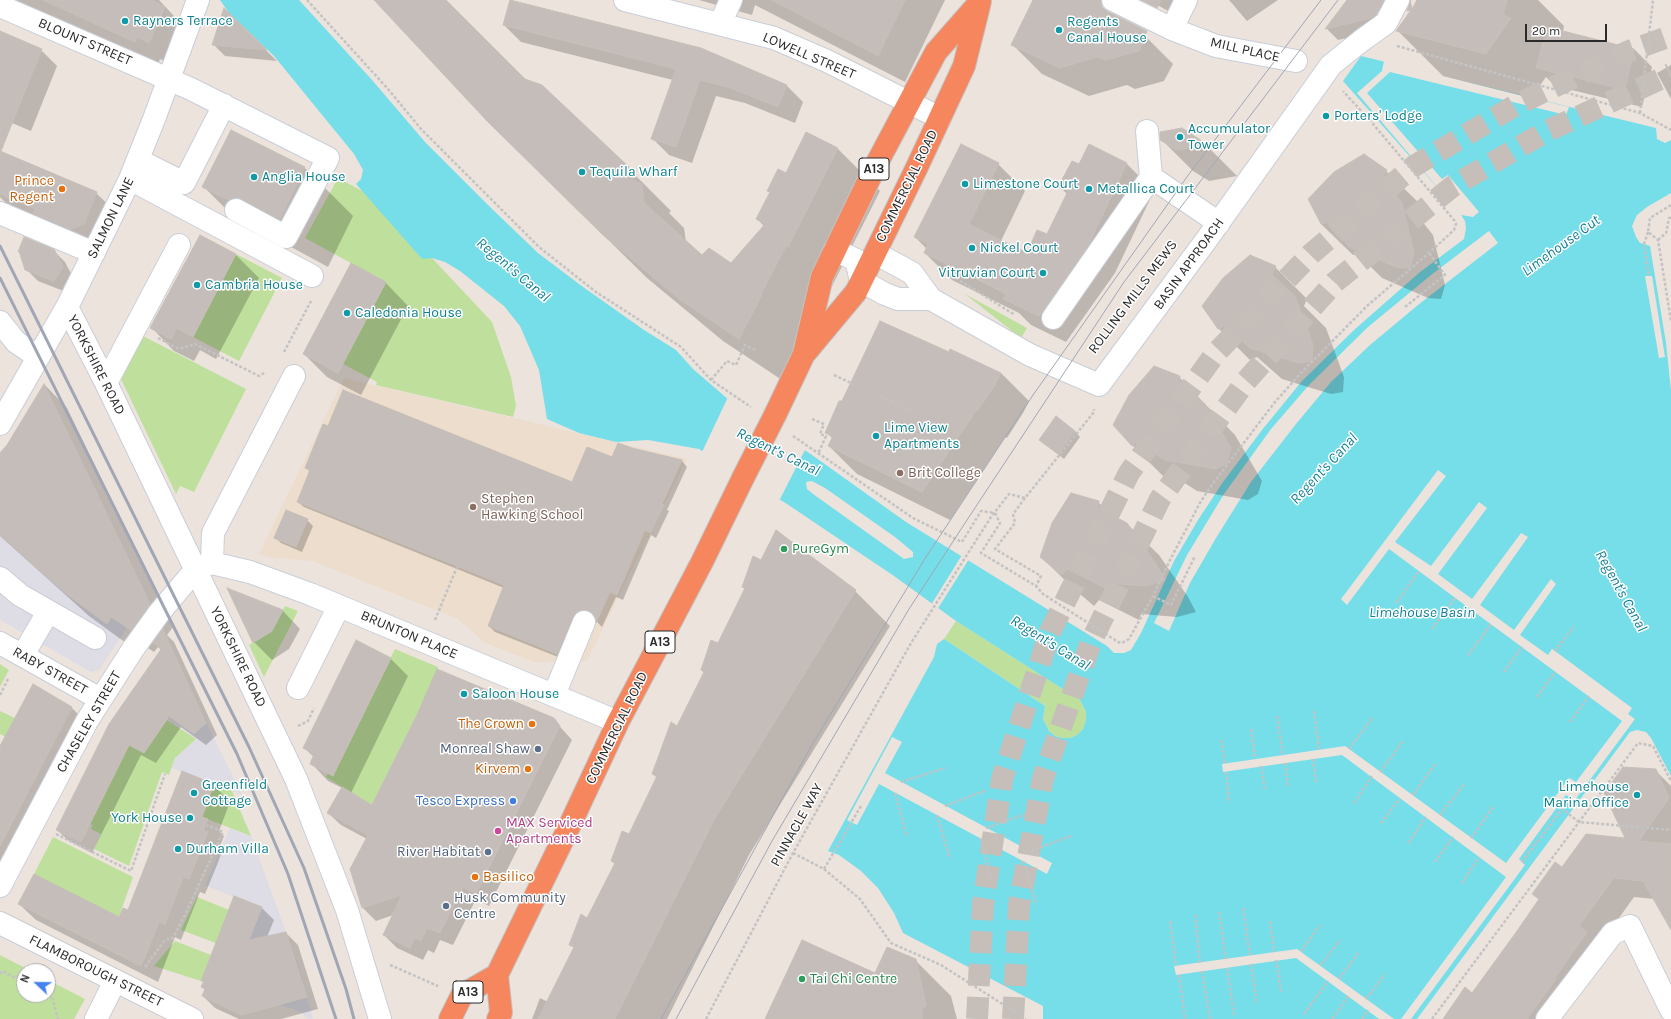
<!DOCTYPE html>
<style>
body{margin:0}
#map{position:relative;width:1671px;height:1019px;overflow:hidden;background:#ece3dd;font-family:Karla,sans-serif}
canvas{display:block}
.north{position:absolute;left:16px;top:963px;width:40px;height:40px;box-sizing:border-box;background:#fff;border:1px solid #aaa;border-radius:50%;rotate:292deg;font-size:11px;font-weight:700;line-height:16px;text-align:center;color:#2a2a2a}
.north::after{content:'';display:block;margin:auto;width:14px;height:18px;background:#4583f1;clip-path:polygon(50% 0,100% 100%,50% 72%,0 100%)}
.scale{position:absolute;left:1525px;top:24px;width:82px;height:18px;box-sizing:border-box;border:2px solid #2a2a2a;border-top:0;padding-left:5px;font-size:12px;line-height:14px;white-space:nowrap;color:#2a2a2a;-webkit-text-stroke:3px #fff;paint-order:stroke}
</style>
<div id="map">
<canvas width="1671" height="1019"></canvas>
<div class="north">N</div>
<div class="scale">20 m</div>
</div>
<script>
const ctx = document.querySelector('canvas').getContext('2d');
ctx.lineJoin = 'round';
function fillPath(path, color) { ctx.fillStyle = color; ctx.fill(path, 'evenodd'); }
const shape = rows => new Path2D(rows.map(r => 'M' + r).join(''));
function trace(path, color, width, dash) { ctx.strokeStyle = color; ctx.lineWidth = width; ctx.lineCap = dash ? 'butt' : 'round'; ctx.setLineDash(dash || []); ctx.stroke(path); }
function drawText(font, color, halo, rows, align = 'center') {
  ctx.font = font + ' Karla,sans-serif'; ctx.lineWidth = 3; ctx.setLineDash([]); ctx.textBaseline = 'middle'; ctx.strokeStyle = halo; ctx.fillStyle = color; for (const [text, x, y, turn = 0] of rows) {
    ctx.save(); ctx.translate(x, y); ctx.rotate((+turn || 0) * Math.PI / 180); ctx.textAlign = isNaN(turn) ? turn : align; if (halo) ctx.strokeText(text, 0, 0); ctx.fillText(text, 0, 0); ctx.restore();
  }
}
fillPath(shape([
 [44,384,147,598,99,670,91,672,0,620,0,453,7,445],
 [168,639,209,728,242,795,172,768,175,758,196,739,130,694],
 [230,828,251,836,300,970,313,1019,308,1019,298,1011,279,1005,201,981,234,897,205,885]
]), '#dedde5');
fillPath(shape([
 [344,378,687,459,587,661,534,662,484,642,458,619,312,561,268,557,259,554]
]), '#ecddcd');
fillPath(shape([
 [338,178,364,192,422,258,432,258,492,322,511,377,516,406,513,417,376,385,377,382,343,364,386,282,305,238],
 [236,254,282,278,239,361,193,337],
 [965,294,1027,328,1021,338],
 [141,335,246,389,194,492,180,486,176,494,120,377],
 [285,606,298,611,264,677,249,645,272,631],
 [956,621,1080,700,1086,712,1086,720,1083,729,1077,735,1070,738,1062,738,1055,736,1049,731,1043,719,1045,706,944,639],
 [395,649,438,667,428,693,372,805,326,777,373,694],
 [0,664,9,670,0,687],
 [0,711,15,718,19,744,0,734],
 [167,720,196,739,175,758,169,775,162,772,129,866,94,849,101,834,91,829,93,825,90,824,129,745,144,741,150,745],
 [214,784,232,791,251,836,202,817],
 [53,837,133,877,118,919,34,874],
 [197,897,229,910,216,943,181,930],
 [175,941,211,955,201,981,154,966],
 [0,955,31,971,24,971,24,995,48,995,48,980,85,999,74,1019,0,1019]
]), '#bfe09c');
fillPath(shape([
 [220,0,299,0,372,80,425,142,490,207,538,253,583,287,644,330,676,350,693,369,729,400,812,455,906,522,1107,646,1114,653,1124,653,1131,650,1141,633,1174,561,1198,520,1223,482,1262,430,1302,381,1354,330,1420,272,1464,239,1466,228,1465,221,1459,212,1343,81,1361,56,1656,128,1657,139,1665,143,1671,140,1671,193,1647,207,1637,215,1632,226,1636,237,1640,243,1650,246,1666,343,1671,391,1671,776,1651,738,1646,732,1637,730,1630,732,1417,1019,1043,1019,1043,1006,903,933,894,913,878,888,861,871,839,855,828,851,934,657,937,644,944,639,1045,706,1043,719,1049,731,1055,736,1062,738,1070,738,1077,735,1083,729,1086,720,1086,712,1080,700,956,621,894,576,787,504,699,449,648,440,616,442,579,433,547,419,539,370,520,326,504,306,460,271,445,262,432,258,422,259,356,184,361,179,363,170,354,154,274,56,229,13],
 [812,481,825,488,895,537,913,552,913,557,904,559,813,494,807,489,806,482]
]), '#75dee9');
fillPath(shape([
 [1384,61,1519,95,1569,107,1566,115,1390,72,1367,93,1442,179,1448,175,1479,212,1473,217,1461,215,1357,93,1382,71],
 [1489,231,1498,243,1418,305,1370,345,1331,382,1296,424,1251,482,1216,538,1190,583,1169,631,1154,623,1187,555,1224,494,1271,429,1309,385,1368,327,1431,275],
 [1645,276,1652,276,1665,357,1659,358],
 [728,397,806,448,779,501,702,452],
 [1438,470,1446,476,1395,542,1431,566,1479,502,1487,508,1438,574,1472,599,1521,533,1528,537,1480,605,1514,630,1551,579,1556,584,1520,635,1548,655,1552,649,1555,651,1632,708,1628,714,1635,719,1575,800,1566,795,1519,859,1525,865,1411,1019,1401,1019,1506,877,1342,755,1223,772,1222,764,1345,746,1506,863,1569,778,1576,782,1622,721,1389,549,1347,605,1341,599],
 [962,555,969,559,937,610,931,605],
 [892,737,902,742,885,773,1052,863,1047,874,879,784,857,825,847,820],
 [1297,949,1394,1019,1379,1019,1296,958,1176,975,1174,966]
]), '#ece3dd');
fillPath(shape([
 [12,0,159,0,188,31,172,65,160,59,158,65],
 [375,0,445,0,525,80,541,86,628,168,671,211,669,213,684,228,686,242,702,257,731,264,765,227,757,219,771,193,769,191,786,174,807,133,838,149,880,191,831,288,829,287,782,380,723,341,647,278,532,165],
 [699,0,945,0,905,82,755,5,752,15],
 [1034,0,1072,0,1144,35,1173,64,1164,81,1135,89,1127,85,1089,96,1042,74,1013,45],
 [1148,0,1190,0,1181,18],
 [1229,0,1278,0,1247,21],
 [1349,0,1379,0,1376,17,1378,17,1381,0,1394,0,1383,30,1338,40,1326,28],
 [1419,0,1538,0,1564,26,1563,32,1634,49,1652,67,1642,107,1555,86,1546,77,1531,98,1443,76,1398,31],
 [225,10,277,61,225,56,213,44],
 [504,25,787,86,803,102,795,123,745,103,716,96,692,163,669,155,652,138,673,80,521,42],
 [0,34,41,50,57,66,31,131,0,118],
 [1671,65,1671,99,1657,73],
 [1182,129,1207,146,1237,176,1209,181,1193,171,1161,139],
 [231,132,305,168,353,216,328,267,291,247,284,245,277,248,252,235,204,187],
 [0,157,96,193,114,210,89,247,11,208,0,197],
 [998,164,1025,191,1001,241,1027,254,1047,236,1068,195,1060,187,1080,165,1127,164,1154,191,1115,273,1066,342,1031,325,1019,313,952,280,925,253,927,249,915,237],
 [1386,171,1418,202,1413,210,1433,235,1445,285,1441,299,1428,298,1382,278,1358,254,1353,255,1321,224],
 [200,236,236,255,259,278,216,359,200,350,194,361,174,351,152,328],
 [24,238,53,250,65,262,74,279,66,292,38,281,26,269,21,254,19,251],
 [352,264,386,283,408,306,361,395,327,377,304,354],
 [1275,267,1307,299,1304,306,1326,328,1344,377,1343,392,1331,394,1282,379,1257,357,1250,360,1219,329,1204,306],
 [949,353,1001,373,1029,401,1023,413,1007,438,1005,437,950,520,857,474,829,446,833,439,826,432,842,402],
 [1179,377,1235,435,1262,481,1258,494,1248,500,1197,491,1169,473,1164,477,1132,445],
 [45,385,67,408,173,627,167,635,174,642,217,735,206,745,181,727,156,763,141,755,92,853,69,841,57,830,161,650,158,647,154,652,134,639,130,646,89,616,0,536,0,454,7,446],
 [1075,431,1080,437,1064,459,1040,440],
 [631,449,682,461,687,467,667,510,669,511,656,538,651,535,623,600,616,597,602,627,597,622,596,616,588,615,563,659,495,632,489,626,504,588,304,507,298,502,310,472,306,467,573,484,613,458],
 [1098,502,1112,516,1127,524,1159,555,1188,597,1196,612,1177,617,1141,614,1139,620,1099,600,1094,606,1073,588,1041,557],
 [307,520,313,526,302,552,281,543,275,537],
 [743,587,855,591,890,626,749,855,667,1019,532,1019,540,998,548,1002,574,948,571,944,588,919,615,864,612,861,630,836,657,778,653,774,705,673,702,670,719,644,746,589],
 [229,590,283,611,300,629,289,649,272,660,254,642],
 [390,658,408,676,351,793,372,806,553,719,572,740,489,906,476,899,453,945,440,940,434,953,428,950,423,960,397,948,384,935,393,915,376,921,363,908,351,869,367,839,341,825,328,813,342,788,328,781,311,763,314,757,304,748],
 [71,707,83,719,0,881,0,748],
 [1655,770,1671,786,1671,843,1670,845,1671,845,1671,928,1655,899,1634,897,1599,946,1551,1019,1444,1019,1472,994,1540,900,1533,894,1563,868,1627,839],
 [182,773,214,785,230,802,219,831,224,836,220,846,223,849,217,865,205,894,200,892,181,940,175,937,158,982,36,920,19,904,120,918,128,911],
 [234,898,262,908,274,920,267,937,286,933,298,945,318,1009,281,1019,239,1019,215,1008,203,996,206,990,202,987,204,983,202,980],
 [915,960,951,996,957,1019,766,1019]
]), '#0003');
const building = shape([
 [43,0,152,0,165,7,149,43,137,37,135,42,43,0],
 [374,0,446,0,525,79,542,85,629,167,622,176,642,184,644,203,702,255,709,248,731,263,765,224,756,219,770,192,767,191,778,169,786,173,806,132,838,148,788,247,786,246,761,294,762,295,739,339,679,299,603,235,488,122,374,0],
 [510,0,701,48,787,85,778,107,728,87,700,80,676,147,651,139,676,69,503,25,510,0],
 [772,0,905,0,878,56,772,0],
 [1033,0,1101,0,1102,7,1107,11,1147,31,1139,51,1106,60,1097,57,1060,68,1011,45,1033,0],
 [1141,0,1161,0,1157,8,1141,0],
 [1347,0,1384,0,1376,15,1371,18,1325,29,1347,0],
 [1410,0,1412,9,1417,0,1507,0,1503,15,1511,18,1486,54,1396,31,1411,10,1407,11,1410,0],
 [224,8,267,50,212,45,224,8],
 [1547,27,1634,49,1625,90,1536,68,1547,27],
 [0,31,42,49,1,151,0,151,0,31],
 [1182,128,1208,145,1177,150,1160,140,1160,132,1182,128],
 [231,130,305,167,280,219,242,199,235,198,228,200,202,187,231,130],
 [961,144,999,163,969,224,1027,253,1037,230,1047,234,1068,191,1058,187,1072,161,1079,164,1089,144,1127,163,1088,246,1039,316,1003,299,1006,294,924,253,928,244,914,237,961,144],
 [0,151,97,192,84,224,71,229,33,213,35,209,0,194,0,151],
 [1364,154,1387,170,1382,178,1402,203,1414,253,1410,268,1396,267,1349,247,1328,223,1321,224,1308,199,1334,172,1364,154],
 [200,235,236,254,193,337,177,328,171,339,150,328,200,235],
 [24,237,54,249,63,267,54,281,25,270,19,251,18,252,24,237],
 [1250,255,1276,266,1272,275,1295,296,1313,345,1312,361,1299,363,1250,348,1225,326,1218,329,1202,306,1223,278,1250,255],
 [351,263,386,282,338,373,303,354,351,263],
 [880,321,949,352,950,349,1001,373,995,385,978,410,977,409,922,492,828,446,833,436,825,433,839,401,842,401,880,321],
 [1154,366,1180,376,1179,386,1204,403,1231,448,1227,463,1216,469,1165,460,1137,442,1132,446,1113,425,1129,395,1154,366],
 [44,384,150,604,131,630,111,617,107,624,65,593,0,535,0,453,7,445,44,384],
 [343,390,572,482,587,447,612,457,618,443,632,448,682,460,662,504,664,505,650,533,645,530,617,595,610,592,596,623,594,615,589,611,582,610,576,612,572,617,557,654,488,626,504,585,297,502,310,470,305,468,323,424,328,426,343,390],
 [1056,416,1075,431,1058,454,1039,440,1056,416],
 [1071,493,1099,501,1098,508,1127,523,1156,564,1165,580,1146,586,1109,583,1107,589,1067,569,1062,575,1040,557,1052,523,1071,493],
 [286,510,308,519,296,547,274,538,286,510],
 [776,530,856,590,714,820,615,1019,538,1019,574,947,569,945,581,914,587,918,615,863,611,861,622,831,629,834,657,776,652,774,671,722,677,726,704,672,701,670,711,640,718,643,745,588,742,587,753,556,761,560,776,530],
 [227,588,283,610,272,631,253,643,227,588],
 [163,629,206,723,194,734,169,716,144,753,129,745,81,842,56,830,109,724,162,648,153,643,163,629],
 [356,640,391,658,333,776,310,764,314,754,303,748,356,640],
 [437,669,554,718,560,726,476,894,463,887,440,933,427,928,421,941,415,938,410,948,383,935,402,895,362,908,350,869,368,835,327,813,342,787,372,805,417,715,437,669],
 [33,684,72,707,0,846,0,746,33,684],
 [1623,767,1656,769,1669,798,1639,841,1671,844,1671,930,1643,881,1614,878,1579,926,1587,932,1555,978,1556,979,1527,1019,1443,1019,1465,987,1472,993,1517,931,1539,899,1532,894,1555,862,1562,867,1586,834,1625,838,1604,793,1623,767],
 [182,771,214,784,202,817,208,819,203,831,208,832,189,879,183,877,165,924,159,922,141,966,18,904,34,874,119,917,123,908,128,910,182,771],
 [234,896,262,907,249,940,286,932,307,997,242,1015,202,996,205,989,201,987,204,981,201,981,234,896],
 [802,940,875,973,887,947,916,959,926,1005,922,1010,922,1019,765,1019,802,940]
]);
fillPath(building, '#c4bdba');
trace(building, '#c7bfb7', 1);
trace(shape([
 [977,1019,983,904,1002,779,1050,632,1129,473,1215,354,1311,254,1414,166,1516,105,1629,51,1671,36],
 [1013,1019,1019,905,1043,778,1091,642,1160,499,1246,381,1335,282,1453,186,1545,132,1671,74]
]), '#c5beb9', 22, [22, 11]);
const minor = shape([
 [625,0,774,38,827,61,940,118],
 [1113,0,1172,29,1186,0],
 [0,6,191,89,328,158,286,237,236,210],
 [720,24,731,0],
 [1172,29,1216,46,1296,61],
 [1147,131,1151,177],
 [138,160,184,183,224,105],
 [130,179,312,276],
 [0,213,94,253],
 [835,250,856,260,861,281,885,294,898,299,931,299],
 [875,253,912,273,931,299,1030,355,1099,385,1207,239,1331,65,1361,41,1386,23,1398,0],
 [67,307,106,383,296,779,347,910,380,1019],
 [1053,318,1151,177,1219,223],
 [0,322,16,342,38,357],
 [106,383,179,245],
 [0,424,67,307,130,179,154,119,198,0],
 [212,563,213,533,294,376],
 [0,578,20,595,95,638],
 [0,643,100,699],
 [23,655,48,612],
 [298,688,339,606],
 [554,695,584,622],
 [0,886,87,721,133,649,159,613,196,569,212,563,250,572,310,594,618,722],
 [0,923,192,1019],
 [96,1019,115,981],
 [1547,1019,1613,933,1630,926,1671,1010]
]);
const highway = shape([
 [806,352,856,292,917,167,964,66,979,6],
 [776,413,804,354,822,277,878,161,936,52,980,2],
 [450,1019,462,995,497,975],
 [498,1019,501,1013,497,975,568,829,618,722,702,562,743,478]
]);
trace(minor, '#c9ced7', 24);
trace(highway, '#c3c3c3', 24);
trace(shape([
 [307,0,388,89,421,129,539,247,596,292,681,347,711,380,751,407],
 [1397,46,1640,113,1671,130],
 [1640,113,1653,0],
 [1671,205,1650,218,1648,232,1658,240,1671,321],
 [1648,232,1644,244,1649,276],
 [1658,240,1666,233,1669,218,1671,218],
 [943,270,1015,315],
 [1405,307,1445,275,1429,253],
 [158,338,179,349,195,344,259,376,266,372],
 [284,352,311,301],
 [834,375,853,384],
 [711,380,727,361,736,365,745,345,755,350],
 [881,397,914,412],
 [812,419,824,424,820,434,826,436,818,454],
 [793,436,913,518,962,542,981,511,995,513],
 [1025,498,1013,514,1015,523,995,549,1041,576,1036,586],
 [995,513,1000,523,981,553,1036,586,1043,594,1118,642,1122,643,1129,639,1153,596,1170,560,1201,501,1214,482,1275,402,1300,374,1368,305,1429,253,1454,230,1456,224,1454,220,1373,124,1343,91],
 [1153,596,1171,605,1195,556],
 [1396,603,1419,571],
 [435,620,457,567],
 [1432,629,1455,598],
 [1555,651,1574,626],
 [1468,655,1491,624],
 [1504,672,1522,647],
 [0,695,9,677],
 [1537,697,1555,672],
 [1314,711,1319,749],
 [1277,716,1283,755],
 [1570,722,1589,696],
 [298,726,308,721,314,708],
 [1251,729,1255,759],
 [1221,740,1225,763],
 [1349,749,1373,717],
 [1313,759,1316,782],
 [1285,763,1288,787],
 [1261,766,1265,790],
 [1226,772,1229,803],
 [1380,772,1404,740],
 [901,782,945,768],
 [895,793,907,837],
 [1413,795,1435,764],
 [1354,803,1372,776],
 [945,806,987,790],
 [937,815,950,859],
 [1440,815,1464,784],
 [1381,823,1400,798],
 [986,828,1029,813],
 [56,834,131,871,165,774],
 [980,838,993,882],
 [1471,838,1493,807],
 [1408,843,1426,817],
 [1031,851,1071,836],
 [793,853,824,869,860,899,891,943,941,965,1026,1019],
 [1023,861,1036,904],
 [1435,862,1453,837],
 [1522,862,1562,809,1579,822,1671,830],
 [824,869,861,806],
 [1462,883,1479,857],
 [1243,908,1250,955],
 [1219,912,1226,959],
 [1195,915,1200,963],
 [1170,921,1176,966],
 [1270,921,1274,952],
 [1301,951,1320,925],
 [1276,960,1281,992],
 [1251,964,1257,1004],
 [390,965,438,986],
 [1321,965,1340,940],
 [145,967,165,940,173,938,185,915,223,832,207,825],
 [1227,968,1234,1015],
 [1202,971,1210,1019],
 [0,974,2,971,24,982],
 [1179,975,1185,1019],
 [1339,979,1358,953],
 [48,995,52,997,58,1019],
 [1366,999,1385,974],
 [1304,1014,1328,981],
 [706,1019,793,853,911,643,991,517,1009,494,1025,498,1094,412,1094,409],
 [1332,1019,1348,996],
 [1362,1019,1368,1010],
 [1432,1019,1638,743,1653,746,1671,781]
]), '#c3c3c3', 2.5, [3, 2]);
trace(minor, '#fff', 22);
trace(highway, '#f6865e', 22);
trace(shape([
 [661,1019,813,743,926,557,1033,395,1189,174,1321,0],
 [676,1019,772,841,909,609,967,520,1124,282,1338,0]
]), '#a0a6b4', 1);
trace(shape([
 [0,246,249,747,304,868,346,989,354,1019],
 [0,278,237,754,288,874,336,1019]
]), '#a0a6b4', 3);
const highwayBridge = shape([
 [743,478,776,413]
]);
trace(highwayBridge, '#c3c3c3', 24, []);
trace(highwayBridge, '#f6865e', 22);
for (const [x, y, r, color] of [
 [125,21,4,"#0f9aa8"],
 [1059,30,4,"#0f9aa8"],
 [1326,116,4,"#0f9aa8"],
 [1180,137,4,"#0f9aa8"],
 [582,172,4,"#0f9aa8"],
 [254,177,4,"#0f9aa8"],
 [965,184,4,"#0f9aa8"],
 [62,189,4,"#e8710a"],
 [1089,189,4,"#0f9aa8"],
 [972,248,4,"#0f9aa8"],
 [1043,273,4,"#0f9aa8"],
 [197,285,4,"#0f9aa8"],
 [347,313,4,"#0f9aa8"],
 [876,436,4,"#0f9aa8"],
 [900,473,4,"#8d6e63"],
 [473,507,4,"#8d6e63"],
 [784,549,4,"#2e9e5b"],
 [464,694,4,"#0f9aa8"],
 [532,724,4,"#e8710a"],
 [538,749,4,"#5c6f8a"],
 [528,769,4,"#e8710a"],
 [194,793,4,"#0f9aa8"],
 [1637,795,4,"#0f9aa8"],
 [513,801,4,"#3f7fe0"],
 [190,818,4,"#0f9aa8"],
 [498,831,4,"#d1479c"],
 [178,849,4,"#0f9aa8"],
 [488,852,4,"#5c6f8a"],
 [475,877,4,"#e8710a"],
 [446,906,4,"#5c6f8a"],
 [802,979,4,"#2e9e5b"]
]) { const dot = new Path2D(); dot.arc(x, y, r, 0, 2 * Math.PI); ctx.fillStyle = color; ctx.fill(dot); trace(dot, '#fff', 1.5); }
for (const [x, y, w] of [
 [874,169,30],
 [660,642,30],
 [468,992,30]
]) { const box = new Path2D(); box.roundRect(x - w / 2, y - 11, w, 22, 3); ctx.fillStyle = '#fff'; ctx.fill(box); trace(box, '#2a2a2a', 1); }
drawText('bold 13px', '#2a2a2a', null, [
 ["A13",874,169],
 ["A13",660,642],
 ["A13",468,992]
]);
drawText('14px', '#0d838f', '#fff', [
 ["Rayners Terrace",133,21],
 ["Regents",1067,22],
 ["Canal House",1067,38],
 ["Porters' Lodge",1334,116],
 ["Accumulator",1188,129],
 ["Tower",1188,145],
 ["Tequila Wharf",590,172],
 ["Anglia House",262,177],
 ["Limestone Court",973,184],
 ["Metallica Court",1097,189],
 ["Nickel Court",980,248],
 ["Vitruvian Court",1035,273,"right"],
 ["Cambria House",205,285],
 ["Caledonia House",355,313],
 ["Lime View",884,428],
 ["Apartments",884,444],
 ["Saloon House",472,694],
 ["Greenfield",202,785],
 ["Cottage",202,801],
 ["Limehouse",1629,787,"right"],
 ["Marina Office",1629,803,"right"],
 ["York House",182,818,"right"],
 ["Durham Villa",186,849]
], 'left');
drawText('14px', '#2a2a2a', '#fff', [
 ["BLOUNT STREET",85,42,23],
 ["MILL PLACE",1245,50,13],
 ["LOWELL STREET",809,56,23],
 ["COMMERCIAL ROAD",907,186,-64],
 ["SALMON LANE",111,218,-64],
 ["BASIN APPROACH",1189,264,-54],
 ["ROLLING MILLS MEWS",1133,297,-53],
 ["YORKSHIRE ROAD",96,365,63],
 ["BRUNTON PLACE",409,635,23],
 ["YORKSHIRE ROAD",238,657,64],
 ["RABY STREET",50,671,29],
 ["CHASELEY STREET",89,722,-60],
 ["COMMERCIAL ROAD",617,728,-64],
 ["PINNACLE WAY",797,825,-61],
 ["FLAMBOROUGH STREET",96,971,26]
]);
drawText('14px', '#c56008', '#fff', [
 ["Prince",54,181],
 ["Regent",54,197],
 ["The Crown",524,724],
 ["Kirvem",520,769],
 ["Basilico",483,877,"left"]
], 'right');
drawText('14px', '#785e54', '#fff', [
 ["Brit College",908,473],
 ["Stephen",481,499],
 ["Hawking School",481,515]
], 'left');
drawText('14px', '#27864d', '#fff', [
 ["PureGym",792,549],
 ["Tai Chi Centre",810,979]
], 'left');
drawText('14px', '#4e5e75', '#fff', [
 ["Monreal Shaw",530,749],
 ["River Habitat",480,852],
 ["Husk Community",454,898,"left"],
 ["Centre",454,914,"left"]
], 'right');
drawText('14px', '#366cbe', '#fff', [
 ["Tesco Express",505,801]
], 'right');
drawText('14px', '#b23c85', '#fff', [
 ["MAX Serviced",506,823],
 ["Apartments",506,839]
], 'left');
drawText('italic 15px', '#147f95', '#fff', [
 ["Limehouse Cut",1561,246,-36],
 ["Regent's Canal",513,270,40],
 ["Regent's Canal",778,452,26],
 ["Regent's Canal",1324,469,-47],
 ["Regent's Canal",1621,591,61],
 ["Limehouse Basin",1422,613],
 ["Regent's Canal",1050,643,32]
]);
</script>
